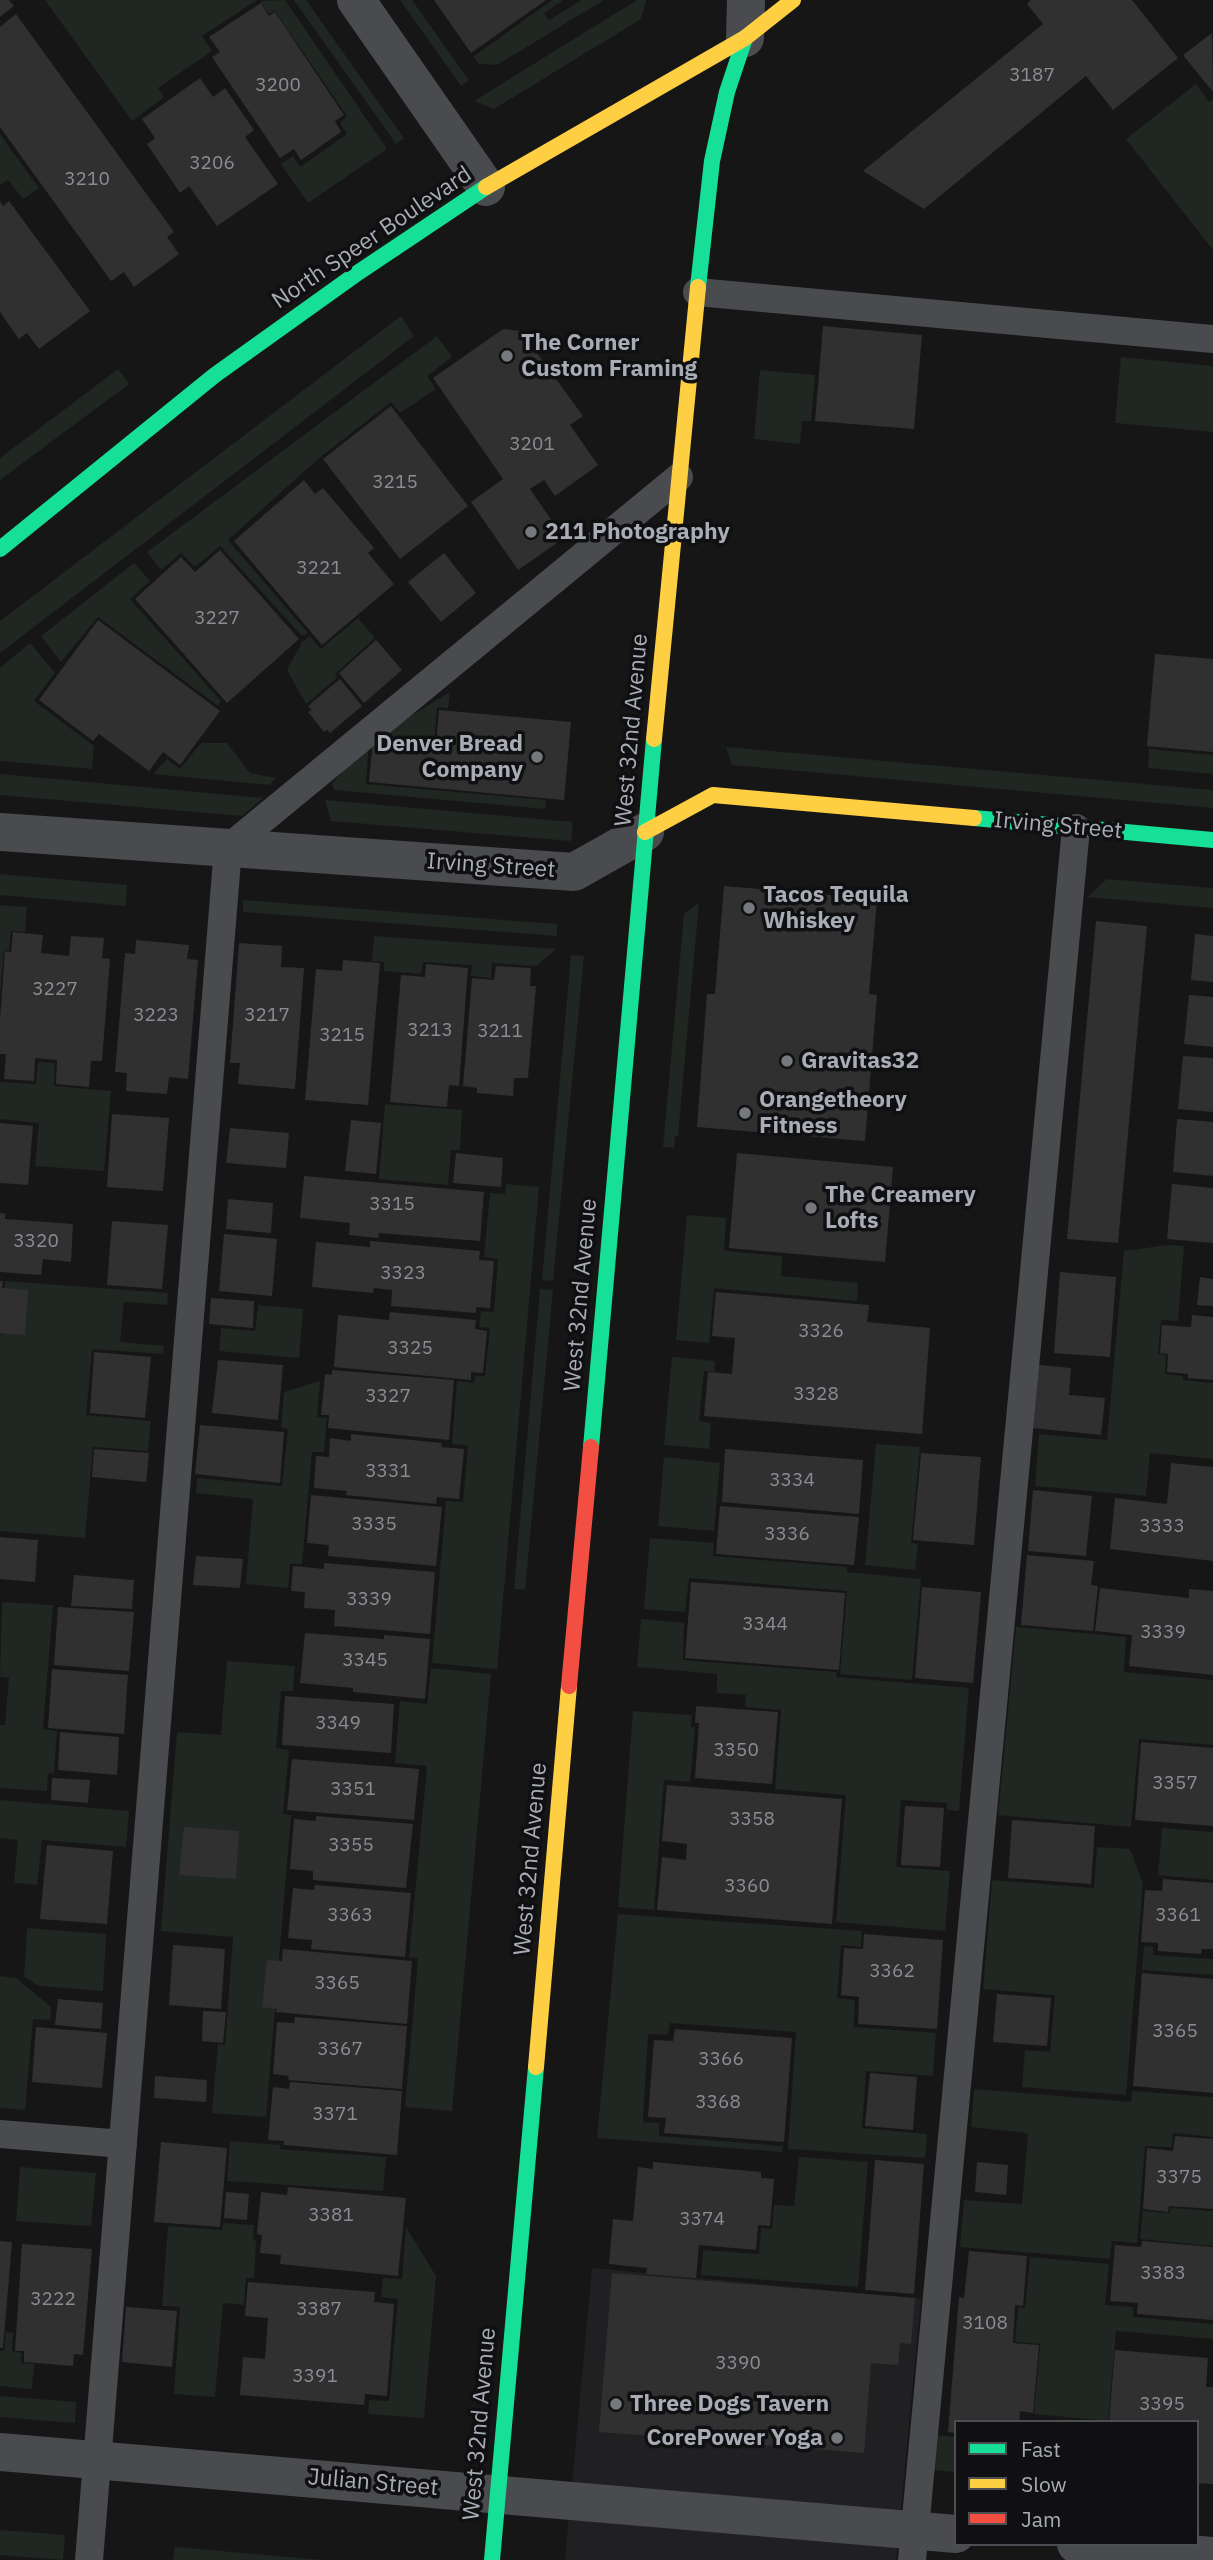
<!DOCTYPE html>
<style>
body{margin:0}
#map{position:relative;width:1213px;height:2560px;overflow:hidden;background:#161616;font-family:"IBM Plex Sans",sans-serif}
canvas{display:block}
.legend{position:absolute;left:954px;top:2420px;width:245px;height:126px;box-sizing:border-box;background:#101012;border:2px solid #4d4e53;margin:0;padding:9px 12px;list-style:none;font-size:21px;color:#a8acb5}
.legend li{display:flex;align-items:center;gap:14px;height:35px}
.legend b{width:35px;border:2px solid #4d4e53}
</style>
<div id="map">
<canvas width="1213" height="2560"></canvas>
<ul class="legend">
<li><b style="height:9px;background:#16e098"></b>Fast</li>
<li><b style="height:9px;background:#ffcf43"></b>Slow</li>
<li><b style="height:9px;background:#f24e42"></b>Jam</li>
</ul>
</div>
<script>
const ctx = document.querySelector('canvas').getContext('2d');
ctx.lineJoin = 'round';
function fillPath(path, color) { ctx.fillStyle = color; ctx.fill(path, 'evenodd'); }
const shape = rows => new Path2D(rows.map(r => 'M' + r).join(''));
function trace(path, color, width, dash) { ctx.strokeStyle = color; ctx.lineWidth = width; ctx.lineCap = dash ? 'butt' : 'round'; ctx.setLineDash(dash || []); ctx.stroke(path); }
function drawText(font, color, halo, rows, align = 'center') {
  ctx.font = font + ' "IBM Plex Sans",sans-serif'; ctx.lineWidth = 7; ctx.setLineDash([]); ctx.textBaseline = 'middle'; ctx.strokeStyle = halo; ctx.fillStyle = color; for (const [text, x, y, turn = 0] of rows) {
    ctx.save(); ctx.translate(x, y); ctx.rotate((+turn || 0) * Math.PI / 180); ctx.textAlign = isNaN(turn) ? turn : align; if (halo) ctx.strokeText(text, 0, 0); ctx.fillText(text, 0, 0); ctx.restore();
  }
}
fillPath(shape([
 [592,2268,921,2299,896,2560,565,2560]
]), '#202022');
fillPath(shape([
 [45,0,257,0,202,36,212,51,158,88,164,97,132,121],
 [285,0,387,149,308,203,281,164,293,156,300,167,347,134,340,123,347,116,275,11,269,14,260,1],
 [294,0,306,0,404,138,396,144],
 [400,0,412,0,469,80,461,86],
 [552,0,563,0,544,13,549,20,582,0,604,0,497,65,479,64,473,57],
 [637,0,646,0,641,19,494,109,474,101],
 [1196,84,1209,102,1213,99,1213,250,1126,139],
 [0,134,39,188,23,199,8,180,0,185],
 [401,316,414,336,0,653,0,621],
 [437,336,452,357,427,376,436,389,400,413,391,402,318,459,228,540,308,633,302,636,220,546,195,567,181,553,161,570,147,552],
 [1121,357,1213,366,1213,432,1115,423],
 [118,369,129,384,0,480,0,458],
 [760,370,815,375,811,421,802,421,800,444,754,439],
 [134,563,150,581,130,599,221,701,218,706,98,617,61,662,41,636],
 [358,618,375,638,335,674,337,678,306,704,287,670,302,642,310,636,321,649],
 [30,643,55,673,34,701,94,746,92,769,0,761,0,668],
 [450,692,448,708,437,707,434,744,373,739],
 [369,741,366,784,546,800,545,809,334,790,332,784],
 [201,743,227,743,250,773,276,778,269,785,153,774,167,759,180,769],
 [726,747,1213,790,1213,808,732,765],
 [1149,749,1213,755,1213,774,1148,768],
 [0,774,263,798,242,816,0,795],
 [325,800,573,822,571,841,331,821],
 [0,874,127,885,126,906,0,895],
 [1107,879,1213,888,1213,908,1087,897],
 [243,900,557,924,557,936,243,912],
 [699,902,678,1136,675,1136,674,1148,663,1147,684,914],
 [0,905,27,907,25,932,11,931,9,950,4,950,0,996],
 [374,936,556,949,536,966,492,963,491,978,471,976,472,965,423,962,421,974,384,971,384,962,372,961],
 [571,955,584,956,553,1281,542,1280],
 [38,1062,55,1063,54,1086,111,1091,104,1171,35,1166,39,1123,0,1119,0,1082,36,1084],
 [385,1104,462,1110,460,1150,451,1150,448,1185,379,1179],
 [506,1184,539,1187,497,1669,432,1663,446,1501,463,1502,468,1445,452,1444,457,1381,474,1383,475,1376,485,1376,490,1328,479,1327,481,1311,494,1312,498,1259,484,1257,490,1193,505,1194],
 [687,1215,726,1218,724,1251,782,1256,781,1276,858,1283,857,1301,714,1288,709,1343,676,1340],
 [1167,1245,1184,1246,1178,1321,1161,1320,1158,1354,1166,1355,1165,1374,1183,1376,1183,1380,1213,1383,1213,1459,1150,1453,1146,1496,1035,1486,1039,1434,1107,1440,1124,1251],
 [5,1281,168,1293,167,1305,124,1302,120,1342,164,1346,163,1354,92,1349,86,1415,151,1421,148,1451,93,1447,85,1538,0,1531,0,1340],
 [540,1289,553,1290,525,1590,514,1589],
 [258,1305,303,1309,299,1358,219,1351,221,1328,255,1331],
 [672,1357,715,1361,714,1372,704,1371,699,1421,711,1423,709,1449,664,1445],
 [320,1381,317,1417,327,1418,324,1452,312,1452,302,1564,290,1564,288,1588,246,1584,253,1499,196,1493,197,1478,282,1486,288,1429,281,1428,284,1392],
 [876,1444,920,1447,911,1543,918,1544,915,1570,865,1565],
 [664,1457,720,1463,714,1531,658,1526],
 [650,1538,714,1543,713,1556,847,1567,847,1572,921,1579,912,1680,840,1674,847,1591,689,1578,685,1612,644,1609],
 [2,1602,53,1605,43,1729,57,1731,54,1774,48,1773,47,1791,0,1788,0,1725,5,1725,9,1678,0,1677],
 [641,1619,684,1623,683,1660,836,1672,837,1677,969,1688,959,1811,947,1810,947,1803,901,1800,896,1867,950,1871,945,1931,836,1922,846,1795,775,1789,781,1710,745,1707,746,1695,717,1693,717,1674,637,1667],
 [1016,1627,1126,1637,1124,1672,1213,1680,1213,1745,1139,1739,1131,1827,998,1815],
 [227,1661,295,1666,293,1691,281,1691,276,1748,289,1750,283,1814,291,1815,266,2117,212,2113,218,2044,225,2045,233,1937,161,1931,177,1732,221,1735],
 [431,1668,491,1674,452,2111,405,2107,418,1959,409,1957,427,1766,395,1763,400,1701,427,1704],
 [633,1711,692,1715,691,1727,695,1727,690,1782,664,1780,654,1910,618,1907],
 [0,1800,129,1811,126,1847,42,1840,37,1885,14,1883,18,1840,0,1838],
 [1162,1828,1213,1832,1213,1880,1158,1875],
 [1097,1847,1130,1849,1143,1883,1126,2095,1022,2087,1025,2050,1050,2052,1055,1995,983,1989,992,1880,1094,1888],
 [618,1914,862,1931,861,1947,841,1945,837,1998,855,2000,854,2027,936,2033,933,2076,866,2071,862,2128,927,2134,925,2158,788,2149,796,2032,670,2023,668,2035,648,2034,643,2122,659,2123,659,2136,783,2146,782,2152,597,2138],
 [27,1928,106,1934,103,1991,39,1986,24,1977],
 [1144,1946,1153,1947,1153,1955,1213,1959,1213,1975,1142,1970],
 [0,1976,16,1978,51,2007,50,2020,33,2019,25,2110,0,2108],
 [974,2089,1131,2102,1132,2091,1213,2097,1213,2137,1173,2133,1172,2147,1145,2146,1137,2243,1112,2241,1110,2259,960,2247,964,2200,1022,2204,1028,2133,971,2127],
 [230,2141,280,2145,280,2149,386,2157,383,2191,227,2181],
 [799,2157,868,2162,858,2287,701,2275,703,2250,759,2254,761,2228,772,2229,774,2205,794,2206],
 [20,2167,96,2173,91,2226,16,2221],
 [1170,2208,1213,2211,1213,2246,1140,2239,1143,2211,1170,2213],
 [223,2223,254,2225,253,2239,256,2240,254,2278,246,2278,244,2305,223,2303,215,2397,174,2394,180,2307,162,2306,168,2226,222,2230],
 [406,2227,436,2276,424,2418,368,2414,369,2400,389,2401,398,2299,381,2297,383,2278,402,2279],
 [1030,2257,1109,2264,1105,2305,1133,2307,1133,2317,1213,2324,1213,2339,1116,2331,1108,2421,1034,2414,1040,2344,1015,2342,1018,2307,1025,2308],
 [6,2332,13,2333,12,2351,22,2353,21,2363,34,2364,32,2389,0,2386,0,2351,4,2351],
 [0,2396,76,2402,75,2423,0,2417],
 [935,2435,955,2437,956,2472,932,2470],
 [0,2530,65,2535,63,2560,0,2555],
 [175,2547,323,2560,173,2560]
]), '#202621');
fillPath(shape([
 [0,0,9,0,14,6,0,17],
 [434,0,546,0,471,53],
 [1031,0,1132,0,1178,58,1113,110,1086,76,924,209,863,171,1043,24,1027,4],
 [261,3,269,16,275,12,344,115,335,121,341,132,301,160,294,149,280,158,212,57,220,52,209,37],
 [16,14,174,232,167,237,179,254,134,287,124,272,111,281,0,127,0,27],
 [1212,33,1213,90,1212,91,1183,55],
 [200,78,213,97,225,88,254,130,245,137,278,184,217,226,189,186,180,193,147,144,155,138,142,119],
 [0,201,3,206,9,201,90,311,39,349,27,333,19,339,0,312],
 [823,326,922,335,914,429,815,421],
 [503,329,521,331,583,416,570,425,598,465,555,496,544,480,530,489,564,538,518,570,471,502,503,479,433,378],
 [391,406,468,506,400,559,323,459],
 [304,480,315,494,323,488,374,548,368,553,394,584,322,645,234,541],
 [220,550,299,639,227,703,135,599,181,557,195,572],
 [444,553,476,593,441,622,408,582],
 [98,620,220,711,180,765,163,752,149,771,99,734,93,741,39,700],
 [376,640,402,670,364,703,339,673],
 [1155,654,1213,659,1213,752,1147,746],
 [340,679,362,706,330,733,327,730,324,732,308,712,312,710,308,706],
 [439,710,571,722,564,800,369,782,373,740,436,746],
 [724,886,877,899,869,994,877,995,865,1141,697,1127,707,994,715,994],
 [1096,921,1147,926,1118,1243,1067,1239],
 [13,932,43,935,41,953,69,956,71,936,104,938,102,958,110,959,102,1061,91,1061,89,1087,56,1084,57,1060,35,1058,34,1081,4,1079,6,1054,0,1054,0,1020,5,951,11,952],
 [1195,934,1213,936,1213,982,1191,980],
 [136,940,189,945,187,959,198,960,188,1079,169,1077,167,1094,126,1091,127,1073,115,1072,125,953,135,954],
 [239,943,282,946,281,967,304,968,295,1089,238,1084,240,1063,230,1063],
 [343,960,380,963,368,1105,305,1100,316,969,342,971],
 [426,964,468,968,459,1086,449,1085,447,1107,390,1102,401,975,425,977],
 [496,966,531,968,530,986,536,986,528,1078,514,1078,513,1096,477,1093,477,1088,463,1086,472,978,494,980],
 [1189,995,1213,997,1213,1047,1184,1044],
 [1183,1056,1213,1058,1213,1112,1178,1109],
 [112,1114,169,1118,163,1191,107,1187],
 [1177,1119,1213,1122,1213,1176,1173,1172],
 [351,1120,381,1123,376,1174,345,1171],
 [0,1123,33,1126,28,1185,0,1183],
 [230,1128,289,1133,286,1168,226,1163],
 [456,1153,503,1158,501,1187,453,1183],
 [737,1153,893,1167,885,1262,729,1248],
 [304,1176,484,1192,480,1241,379,1233,378,1238,349,1235,350,1223,300,1218],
 [1172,1184,1213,1188,1213,1243,1167,1239],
 [228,1199,273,1203,271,1233,226,1229],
 [0,1213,5,1214,5,1219,73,1224,71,1262,43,1259,41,1275,0,1272],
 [112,1221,168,1225,162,1289,107,1285],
 [224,1234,277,1239,272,1296,219,1291],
 [370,1241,480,1251,479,1260,494,1261,490,1308,476,1307,476,1313,391,1306,392,1290,374,1288,373,1293,312,1287,316,1242,370,1247],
 [1060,1272,1116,1277,1110,1357,1054,1353],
 [1200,1277,1213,1279,1213,1306,1197,1305],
 [0,1281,3,1281,2,1288,28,1290,25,1335,0,1333],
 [716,1292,869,1305,867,1322,930,1328,922,1434,704,1416,708,1372,732,1374,735,1338,712,1336],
 [211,1298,254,1301,253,1328,209,1324],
 [390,1312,476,1320,475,1329,487,1331,483,1373,471,1372,471,1380,334,1367,338,1315,389,1320],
 [1192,1315,1213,1317,1213,1380,1188,1378,1188,1374,1167,1372,1168,1354,1160,1353,1162,1325,1191,1327],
 [94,1352,151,1357,145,1418,90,1413],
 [218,1360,283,1365,278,1420,212,1413],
 [1039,1365,1071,1368,1069,1395,1105,1398,1101,1435,1033,1428],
 [332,1370,454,1380,449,1440,328,1428,329,1415,321,1415,325,1374,332,1375],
 [200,1425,284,1432,280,1483,195,1474],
 [351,1434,442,1443,441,1447,464,1449,459,1499,437,1497,436,1504,346,1495,347,1491,314,1488,316,1456,329,1457,330,1438,351,1441],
 [94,1449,149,1453,146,1482,92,1477],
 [725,1449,863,1460,859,1514,722,1502],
 [921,1453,981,1457,974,1545,913,1540],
 [1171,1463,1213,1467,1213,1561,1110,1549,1115,1498,1167,1504],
 [1033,1490,1092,1496,1086,1556,1028,1551],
 [311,1495,442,1507,436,1566,328,1556,329,1545,307,1543],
 [720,1506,859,1517,854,1565,716,1554],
 [0,1537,38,1540,35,1582,0,1579],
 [1027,1555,1094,1561,1091,1585,1098,1586,1093,1631,1021,1625],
 [196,1556,243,1559,240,1588,193,1585],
 [324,1563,435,1572,430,1634,334,1626,335,1610,304,1608,305,1592,291,1591,293,1566,324,1569],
 [74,1575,134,1580,132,1609,71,1606],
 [691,1582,845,1593,839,1670,685,1658],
 [922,1587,981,1592,973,1683,915,1678],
 [1100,1588,1189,1598,1189,1589,1213,1591,1213,1675,1129,1666,1132,1635,1095,1631],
 [58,1607,134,1612,129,1671,54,1665],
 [305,1633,384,1639,384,1635,430,1639,425,1699,353,1692,353,1688,300,1683],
 [52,1669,128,1675,124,1734,48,1728],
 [285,1696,394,1704,391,1753,282,1745],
 [696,1706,778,1712,772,1784,695,1778,699,1723,695,1723],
 [60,1732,119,1737,117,1775,58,1770],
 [1141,1742,1213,1748,1213,1826,1135,1820],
 [292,1759,419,1769,414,1820,287,1810],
 [52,1778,90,1780,88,1803,51,1800],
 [667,1785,842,1799,832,1924,657,1910,662,1857,686,1860,687,1844,662,1841],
 [905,1806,944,1808,940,1867,901,1865],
 [316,1816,413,1824,406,1888,313,1880,313,1871,290,1869,294,1819,316,1821],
 [1012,1820,1095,1826,1091,1884,1008,1878],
 [184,1827,239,1831,236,1879,179,1875],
 [47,1845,113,1851,107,1924,40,1919],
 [1163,1879,1213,1883,1213,1949,1202,1949,1201,1954,1158,1951,1158,1943,1141,1942,1145,1890,1162,1891],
 [315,1885,411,1893,405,1957,311,1949,312,1940,288,1938,293,1888,314,1890],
 [864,1934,943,1940,937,2029,858,2024,859,1997,841,1995,844,1948,863,1949],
 [173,1945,225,1949,221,2009,169,2005],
 [283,1949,412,1961,407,2024,276,2012,277,2009,262,2007,267,1960,282,1961],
 [1142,1973,1213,1979,1213,2093,1133,2086],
 [997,1994,1051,1998,1047,2046,993,2042],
 [58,1999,103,2003,101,2029,55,2025],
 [203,2011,226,2012,223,2043,202,2041],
 [295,2017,407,2026,402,2089,288,2080,289,2076,273,2074,277,2022,294,2023],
 [36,2027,107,2033,102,2088,32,2082],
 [675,2029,792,2038,784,2142,664,2133,666,2118,648,2117,654,2040,673,2041],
 [870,2073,917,2077,913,2130,865,2126],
 [155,2076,207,2080,206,2102,154,2098],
 [290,2082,402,2091,397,2155,284,2145,284,2141,268,2140,273,2087,289,2089],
 [1175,2136,1213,2139,1213,2209,1169,2206,1168,2212,1143,2209,1147,2148,1173,2151],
 [161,2142,227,2148,220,2227,154,2222],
 [875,2160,924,2164,914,2294,865,2290],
 [653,2162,761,2172,761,2178,774,2179,770,2226,758,2225,756,2250,699,2245,696,2278,646,2274,647,2268,609,2264,613,2219,633,2221,638,2167,653,2169],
 [977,2162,1008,2165,1006,2195,975,2192],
 [288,2187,406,2198,398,2276,280,2264,281,2255,260,2253,262,2235,257,2234,261,2192,287,2195],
 [226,2192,249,2194,247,2220,224,2218],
 [0,2241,12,2242,3,2348,0,2348],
 [1142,2241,1213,2247,1213,2320,1137,2314,1138,2303,1110,2301,1115,2245,1141,2247],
 [22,2244,92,2249,83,2355,74,2354,73,2366,24,2362,24,2351,15,2351],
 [969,2251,1027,2256,1023,2306,1015,2305,1013,2343,1039,2345,1033,2413,1020,2411,1019,2422,956,2422,956,2433,948,2432,959,2297,964,2298],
 [612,2273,915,2298,911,2344,900,2343,898,2365,871,2363,864,2453,599,2432],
 [248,2282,375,2292,374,2302,394,2304,387,2396,365,2394,364,2405,240,2395,243,2357,265,2359,268,2318,245,2316],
 [126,2307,177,2311,172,2367,122,2362],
 [1115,2350,1208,2358,1206,2387,1213,2387,1213,2484,1197,2483,1197,2422,1109,2422]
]), '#303031');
trace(shape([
 [697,292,1213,339],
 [0,2134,123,2144],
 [89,2560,228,848,679,477],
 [912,2560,1076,828]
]), '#4a4b4e', 28);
trace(shape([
 [356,0,486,187],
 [745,38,746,0],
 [0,832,574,872,645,832],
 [0,2452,956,2534],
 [1076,2544,1213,2556]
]), '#4a4b4e', 38);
trace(shape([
 [698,287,712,161,727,92,745,38],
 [0,549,215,375,359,272,486,187],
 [974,818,1213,840],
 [591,1447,654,739],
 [492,2560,536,2067]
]), '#16e098', 16);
trace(shape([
 [486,187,745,38,793,0],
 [654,739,698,287],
 [645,832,713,795,974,818],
 [536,2067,569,1686]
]), '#ffcf43', 16);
trace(shape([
 [569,1686,591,1447]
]), '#f24e42', 16);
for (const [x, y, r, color] of [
 [507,356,7,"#75787d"],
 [531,532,7,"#75787d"],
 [537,757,7,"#75787d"],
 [749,908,7,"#75787d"],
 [787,1061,7,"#75787d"],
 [745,1113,7,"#75787d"],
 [811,1208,7,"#75787d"],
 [616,2404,7,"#75787d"],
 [837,2438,7,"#75787d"]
]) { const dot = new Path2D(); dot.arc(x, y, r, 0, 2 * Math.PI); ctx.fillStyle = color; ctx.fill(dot); trace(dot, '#101012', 2.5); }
drawText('19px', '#8a8d94', null, [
 ["3187",1032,76],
 ["3200",278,86],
 ["3206",212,164],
 ["3210",87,180],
 ["3201",532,445],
 ["3215",395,483],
 ["3221",319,569],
 ["3227",217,619],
 ["3227",55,990],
 ["3223",156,1016],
 ["3217",267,1016],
 ["3213",430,1031],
 ["3211",500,1032],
 ["3215",342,1036],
 ["3315",392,1205],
 ["3320",36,1242],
 ["3323",403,1274],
 ["3326",821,1332],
 ["3325",410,1349],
 ["3328",816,1395],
 ["3327",388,1397],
 ["3331",388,1472],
 ["3334",792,1481],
 ["3335",374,1525],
 ["3333",1162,1527],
 ["3336",787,1535],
 ["3339",369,1600],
 ["3344",765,1625],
 ["3339",1163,1633],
 ["3345",365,1661],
 ["3349",338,1724],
 ["3350",736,1751],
 ["3357",1175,1784],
 ["3351",353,1790],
 ["3358",752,1820],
 ["3355",351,1846],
 ["3360",747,1887],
 ["3363",350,1916],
 ["3361",1178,1916],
 ["3362",892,1972],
 ["3365",337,1984],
 ["3365",1175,2032],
 ["3367",340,2050],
 ["3366",721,2060],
 ["3368",718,2103],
 ["3371",335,2115],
 ["3375",1179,2178],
 ["3381",331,2216],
 ["3374",702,2220],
 ["3383",1163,2274],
 ["3222",53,2300],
 ["3387",319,2310],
 ["3108",985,2324],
 ["3390",738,2364],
 ["3391",315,2377],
 ["3395",1162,2405]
]);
drawText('23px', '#a8acb5', '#101012', [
 ["North Speer Boulevard",372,238,-34],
 ["West 32nd Avenue",632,730,-85],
 ["Irving Street",1058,826,5],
 ["Irving Street",491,866,4],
 ["West 32nd Avenue",581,1295,-85],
 ["West 32nd Avenue",531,1859,-85],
 ["West 32nd Avenue",480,2424,-85],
 ["Julian Street",373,2483,5]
]);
drawText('bold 23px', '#a8acb5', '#101012', [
 ["The Corner",521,343],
 ["Custom Framing",521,369],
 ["211 Photography",545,532],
 ["Denver Bread",523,744,"right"],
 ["Company",523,770,"right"],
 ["Tacos Tequila",763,895],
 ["Whiskey",763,921],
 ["Gravitas32",801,1061],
 ["Orangetheory",759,1100],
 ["Fitness",759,1126],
 ["The Creamery",825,1195],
 ["Lofts",825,1221],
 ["Three Dogs Tavern",630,2404],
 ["CorePower Yoga",823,2438,"right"]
], 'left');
</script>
